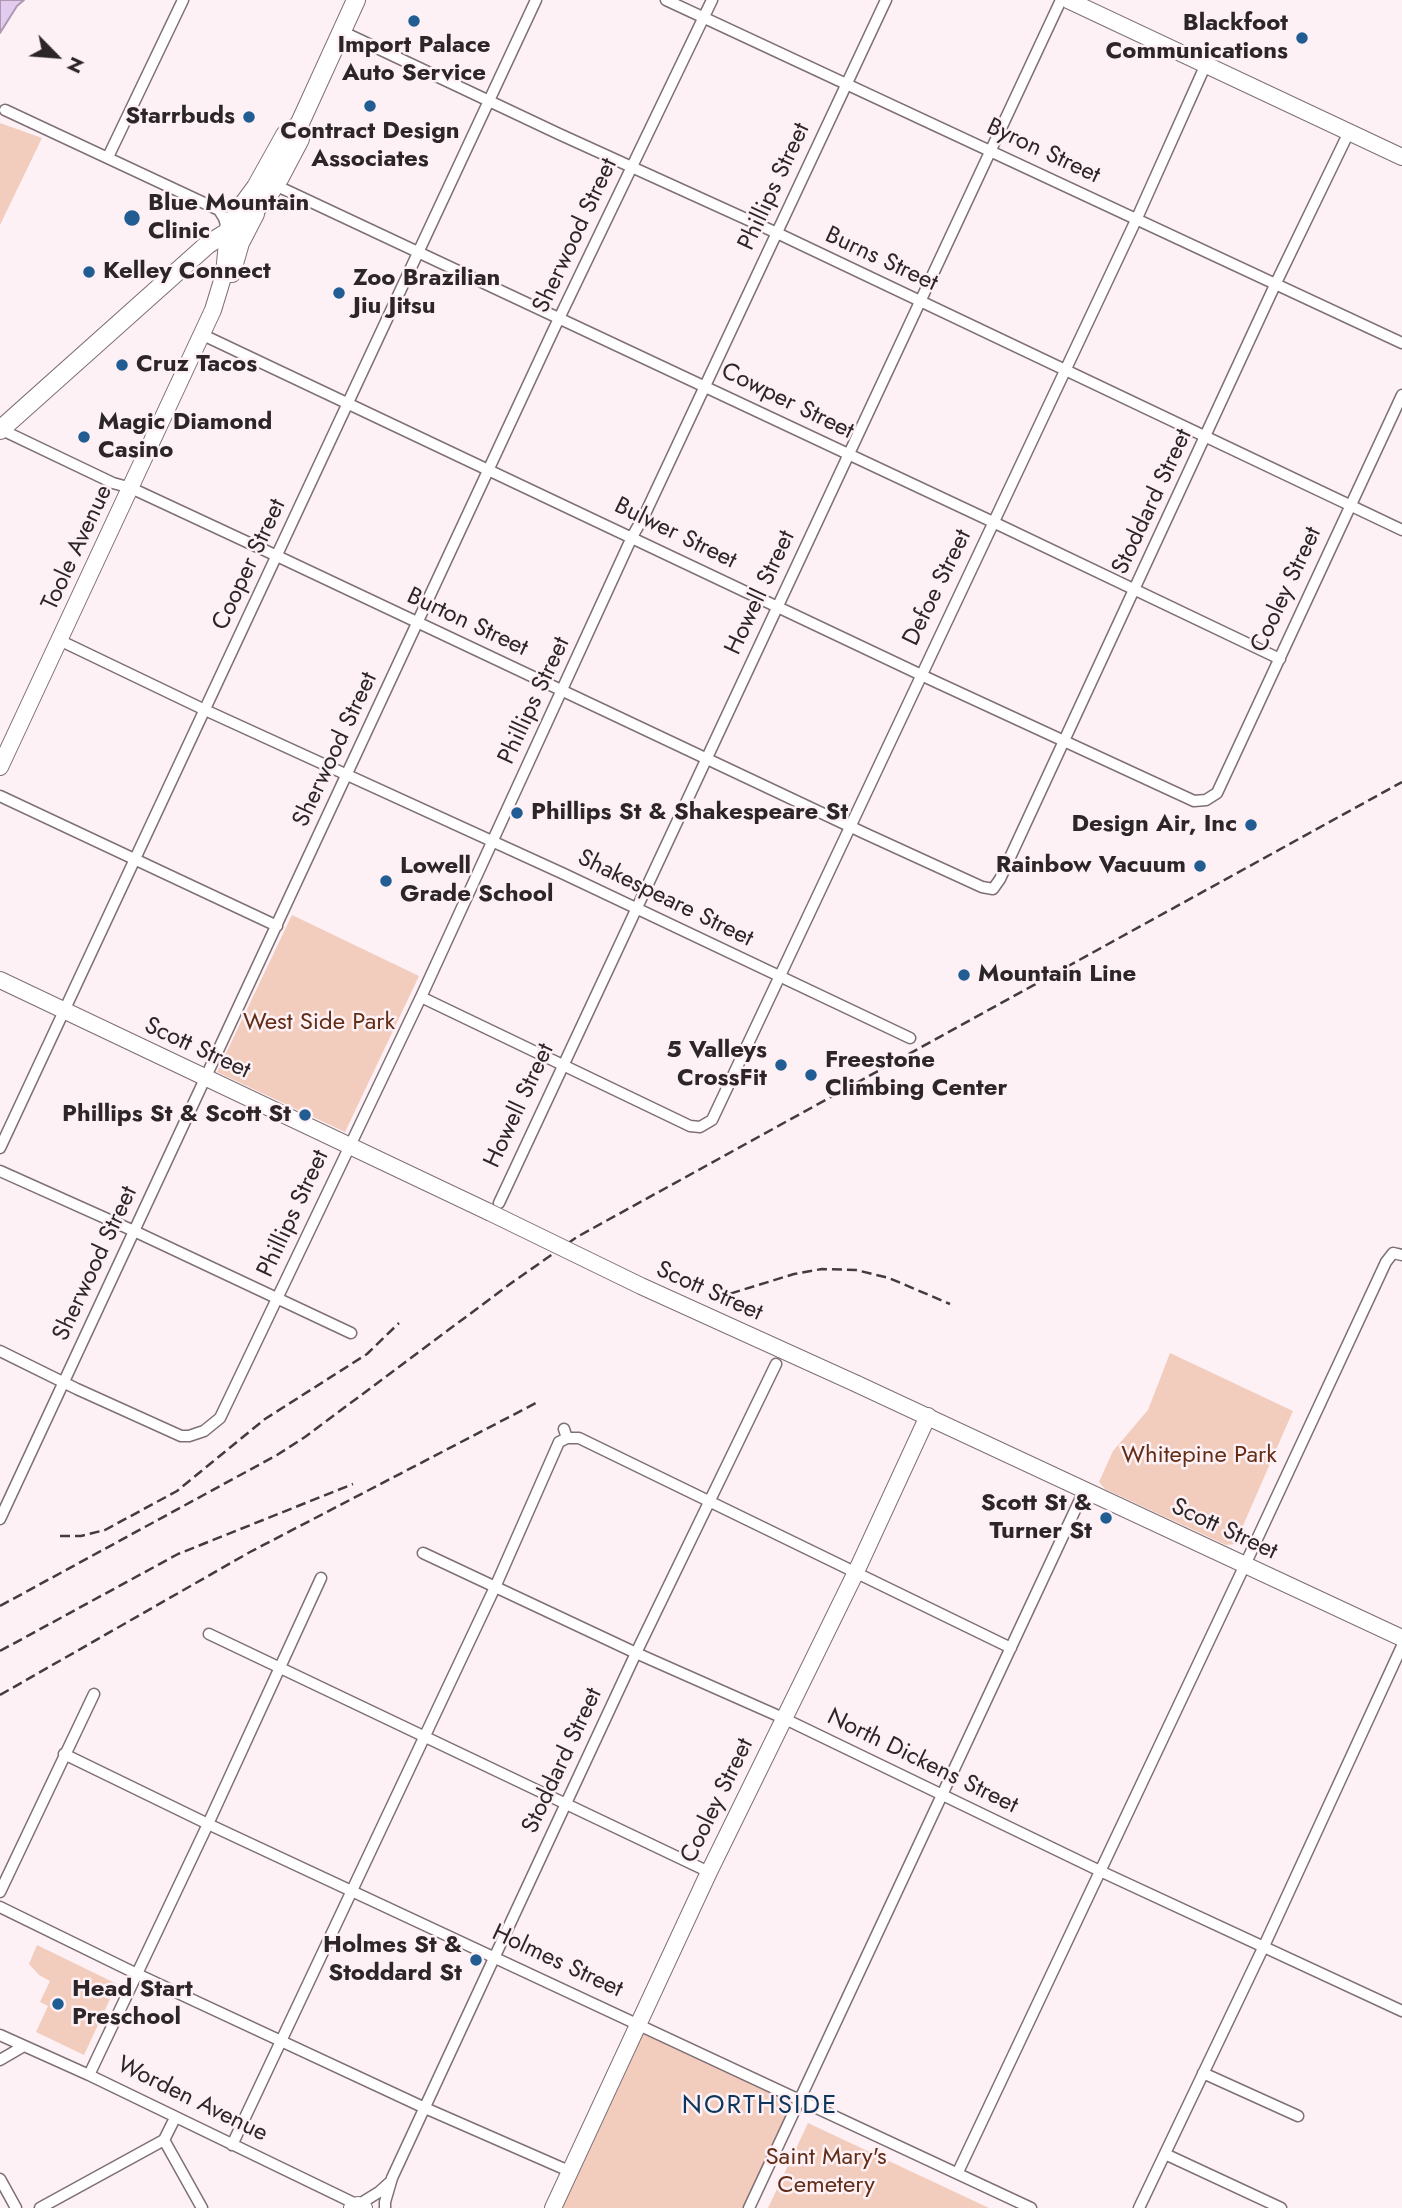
<!DOCTYPE html>
<style>
body{margin:0}
#map{position:relative;width:1402px;height:2208px;overflow:hidden;background:#fef1f5;font-family:Jost,sans-serif}
canvas{display:block}
.north{position:absolute;left:21px;top:21px;width:70px;height:70px;-webkit-text-stroke:5px #fef1f5;paint-order:stroke;rotate:115deg;font-size:19px;font-weight:700;line-height:28px;text-align:center;color:#2c2628}
.north::after{content:'';display:block;margin:auto;width:24px;height:32px;background:#2c2628;clip-path:polygon(50% 0,100% 100%,50% 72%,0 100%)}
</style>
<div id="map">
<canvas width="1402" height="2208"></canvas>
<div class="north">N</div>
</div>
<script>
const ctx = document.querySelector('canvas').getContext('2d');
ctx.lineJoin = 'round';
function fillPath(path, color) { ctx.fillStyle = color; ctx.fill(path, 'evenodd'); }
const shape = rows => new Path2D(rows.map(r => 'M' + r).join(''));
function trace(path, color, width, dash) { ctx.strokeStyle = color; ctx.lineWidth = width; ctx.lineCap = dash ? 'butt' : 'round'; ctx.setLineDash(dash || []); ctx.stroke(path); }
function drawText(font, color, halo, rows, align = 'center') {
  ctx.font = font + ' Jost,sans-serif'; ctx.lineWidth = 5; ctx.setLineDash([]); ctx.textBaseline = 'middle'; ctx.strokeStyle = halo; ctx.fillStyle = color; for (const [text, x, y, turn = 0] of rows) {
    ctx.save(); ctx.translate(x, y); ctx.rotate((+turn || 0) * Math.PI / 180); ctx.textAlign = isNaN(turn) ? turn : align; if (halo) ctx.strokeText(text, 0, 0); ctx.fillText(text, 0, 0); ctx.restore();
  }
}
fillPath(shape([
 [0,123,42,138,0,225],
 [292,915,419,976,345,1132,217,1072],
 [1170,1353,1293,1411,1235,1544,1226,1545,1105,1489,1099,1482,1113,1451,1148,1410],
 [37,1945,117,1984,84,2055,36,2032,48,2006,40,2002,50,1981,39,1975,29,1964],
 [639,2023,800,2098,749,2208,553,2208],
 [808,2123,989,2208,768,2208]
]), '#f2ccbd');
const water = shape([
 [0,0,24,0,17,6,0,33,0,0]
]);
fillPath(water, '#e3caef');
trace(water, '#ac99b3', 2);
const street = shape([
 [666,0,1402,343],
 [341,31,559,134,777,233,1402,530],
 [5,110,219,210,224,218,228,231],
 [108,157,183,0],
 [275,185,993,522,1280,659],
 [203,335,934,681,1194,801,1206,800,1217,793,1402,395],
 [0,429,113,483,131,488,277,556,864,833,982,887,993,889,1000,879,1275,285,1349,132],
 [59,640,205,710,564,874,910,1038],
 [0,796,277,926],
 [421,997,690,1126,700,1127,712,1120,1137,218,1206,64],
 [0,1148,536,0],
 [0,1171,134,1231,351,1333],
 [499,1203,1061,0],
 [0,1351,77,1389,181,1436,189,1436,204,1431,220,1418,421,997,632,537,645,514,886,0],
 [567,1438,579,1438,1011,1648],
 [0,1519,553,331,712,0],
 [423,1553,636,1653,783,1718,1100,1871,1402,2011],
 [209,1634,709,1872],
 [64,1754,208,1824,1031,2208],
 [0,1892,94,1694],
 [0,1907,137,1974,425,2108,569,2171],
 [0,2035,89,2075,358,2205,379,2192,389,2183],
 [0,2060,24,2046],
 [1203,2073,1298,2116],
 [89,2075,208,1824,321,1578],
 [164,2140,202,2208],
 [232,2145,496,1585,559,1442,567,1438,564,1429],
 [1165,2154,1281,2208],
 [958,2172,1251,1552,1386,1262,1393,1253,1402,1255],
 [0,2179,16,2208],
 [40,2208,164,2140,175,2118],
 [385,2208,385,2202,392,2178,495,1956,636,1653,776,1364],
 [749,2208,1084,1491],
 [1139,2208,1264,1946,1402,1646]
]);
const secondary = shape([
 [1068,0,1402,157],
 [232,274,241,243,256,214],
 [0,767,213,310,224,274,228,231],
 [0,980,489,1212],
 [857,1384,1402,1638],
 [352,2208,358,2205,364,2208],
 [553,2208,709,1872,856,1572,928,1416]
]);
const primary = shape([
 [229,228,239,210,256,187,285,135,299,125],
 [0,430,207,245,245,221,267,197,280,177,300,139,299,125,356,0]
]);
trace(street, '#7e7074', 13);
trace(secondary, '#7e7074', 18);
trace(primary, '#7e7074', 20);
trace(street, '#fff', 10);
trace(secondary, '#fff', 16);
trace(primary, '#fff', 18);
trace(shape([
 [716,1298,794,1274,822,1269,856,1270,889,1278,950,1304],
 [60,1536,81,1536,105,1530,177,1491,265,1419,367,1354,399,1323],
 [0,1606,277,1455,305,1437,510,1284,577,1237,1402,782],
 [0,1651,178,1554,353,1484],
 [0,1695,250,1552,536,1403]
]), '#433c3e', 2.5, [10, 5]);
const secondaryBridge = shape([
 [489,1212,641,1286,857,1384]
]);
trace(secondaryBridge, '#7e7074', 18, []);
trace(secondaryBridge, '#fff', 16);
for (const [x, y, r, color] of [
 [414,21,7,"#215c93"],
 [1302,38,7,"#215c93"],
 [370,106,7,"#215c93"],
 [249,117,7,"#215c93"],
 [132,218,9,"#215c93"],
 [89,272,7,"#215c93"],
 [339,293,7,"#215c93"],
 [122,365,7,"#215c93"],
 [84,437,7,"#215c93"],
 [517,813,7,"#215c93"],
 [1251,825,7,"#215c93"],
 [1200,866,7,"#215c93"],
 [386,881,7,"#215c93"],
 [964,975,7,"#215c93"],
 [781,1065,7,"#215c93"],
 [811,1075,7,"#215c93"],
 [305,1115,7,"#215c93"],
 [1106,1518,7,"#215c93"],
 [476,1960,7,"#215c93"],
 [58,2004,7,"#215c93"]
]) { const dot = new Path2D(); dot.arc(x, y, r, 0, 2 * Math.PI); ctx.fillStyle = color; ctx.fill(dot); trace(dot, '#fef1f5', 2.5); }
drawText('bold 24px', '#2c2628', '#fef1f5', [
 ["Blackfoot",1288,24,"right"],
 ["Communications",1288,52,"right"],
 ["Import Palace",414,46,"center"],
 ["Auto Service",414,74,"center"],
 ["Starrbuds",235,117,"right"],
 ["Contract Design",370,132,"center"],
 ["Associates",370,160,"center"],
 ["Blue Mountain",148,204],
 ["Clinic",148,232],
 ["Kelley Connect",103,272],
 ["Zoo Brazilian",353,279],
 ["Jiu Jitsu",353,307],
 ["Cruz Tacos",136,365],
 ["Magic Diamond",98,423],
 ["Casino",98,451],
 ["Phillips St & Shakespeare St",531,813],
 ["Design Air, Inc",1237,825,"right"],
 ["Rainbow Vacuum",1186,866,"right"],
 ["Lowell",400,867],
 ["Grade School",400,895],
 ["Mountain Line",978,975],
 ["5 Valleys",767,1051,"right"],
 ["CrossFit",767,1079,"right"],
 ["Freestone",825,1061],
 ["Climbing Center",825,1089],
 ["Phillips St & Scott St",291,1115,"right"],
 ["Scott St &",1092,1504,"right"],
 ["Turner St",1092,1532,"right"],
 ["Holmes St &",462,1946,"right"],
 ["Stoddard St",462,1974,"right"],
 ["Head Start",72,1990],
 ["Preschool",72,2018]
], 'left');
drawText('24px', '#2c2628', '#fef1f5', [
 ["Byron Street",1043,152,25],
 ["Phillips Street",775,187,-65],
 ["Sherwood Street",576,236,-65],
 ["Burns Street",881,260,25],
 ["Cowper Street",787,402,26],
 ["Stoddard Street",1153,502,-65],
 ["Bulwer Street",675,534,26],
 ["Toole Avenue",78,548,-65],
 ["Cooper Street",250,565,-65],
 ["Defoe Street",938,588,-64],
 ["Cooley Street",1287,590,-65],
 ["Howell Street",761,593,-65],
 ["Burton Street",467,623,25],
 ["Phillips Street",535,701,-65],
 ["Sherwood Street",336,750,-65],
 ["Shakespeare Street",665,899,26],
 ["Scott Street",197,1049,25],
 ["Howell Street",520,1106,-65],
 ["Phillips Street",294,1214,-65],
 ["Sherwood Street",96,1264,-65],
 ["Scott Street",709,1292,24],
 ["Scott Street",1224,1530,25],
 ["Stoddard Street",563,1761,-65],
 ["North Dickens Street",922,1762,26],
 ["Cooley Street",718,1801,-64],
 ["Holmes Street",557,1962,25],
 ["Worden Avenue",192,2100,26]
]);
drawText('24px', '#632c14', '#fef1f5', [
 ["West Side Park",319,1023],
 ["Whitepine Park",1199,1456],
 ["Saint Mary's",826,2158],
 ["Cemetery",826,2186]
]);
ctx.letterSpacing = '2px';
drawText('26px', '#0c365b', '#fef1f5', [
 ["NORTHSIDE",760,2107]
]);
ctx.letterSpacing = '0px';
</script>
